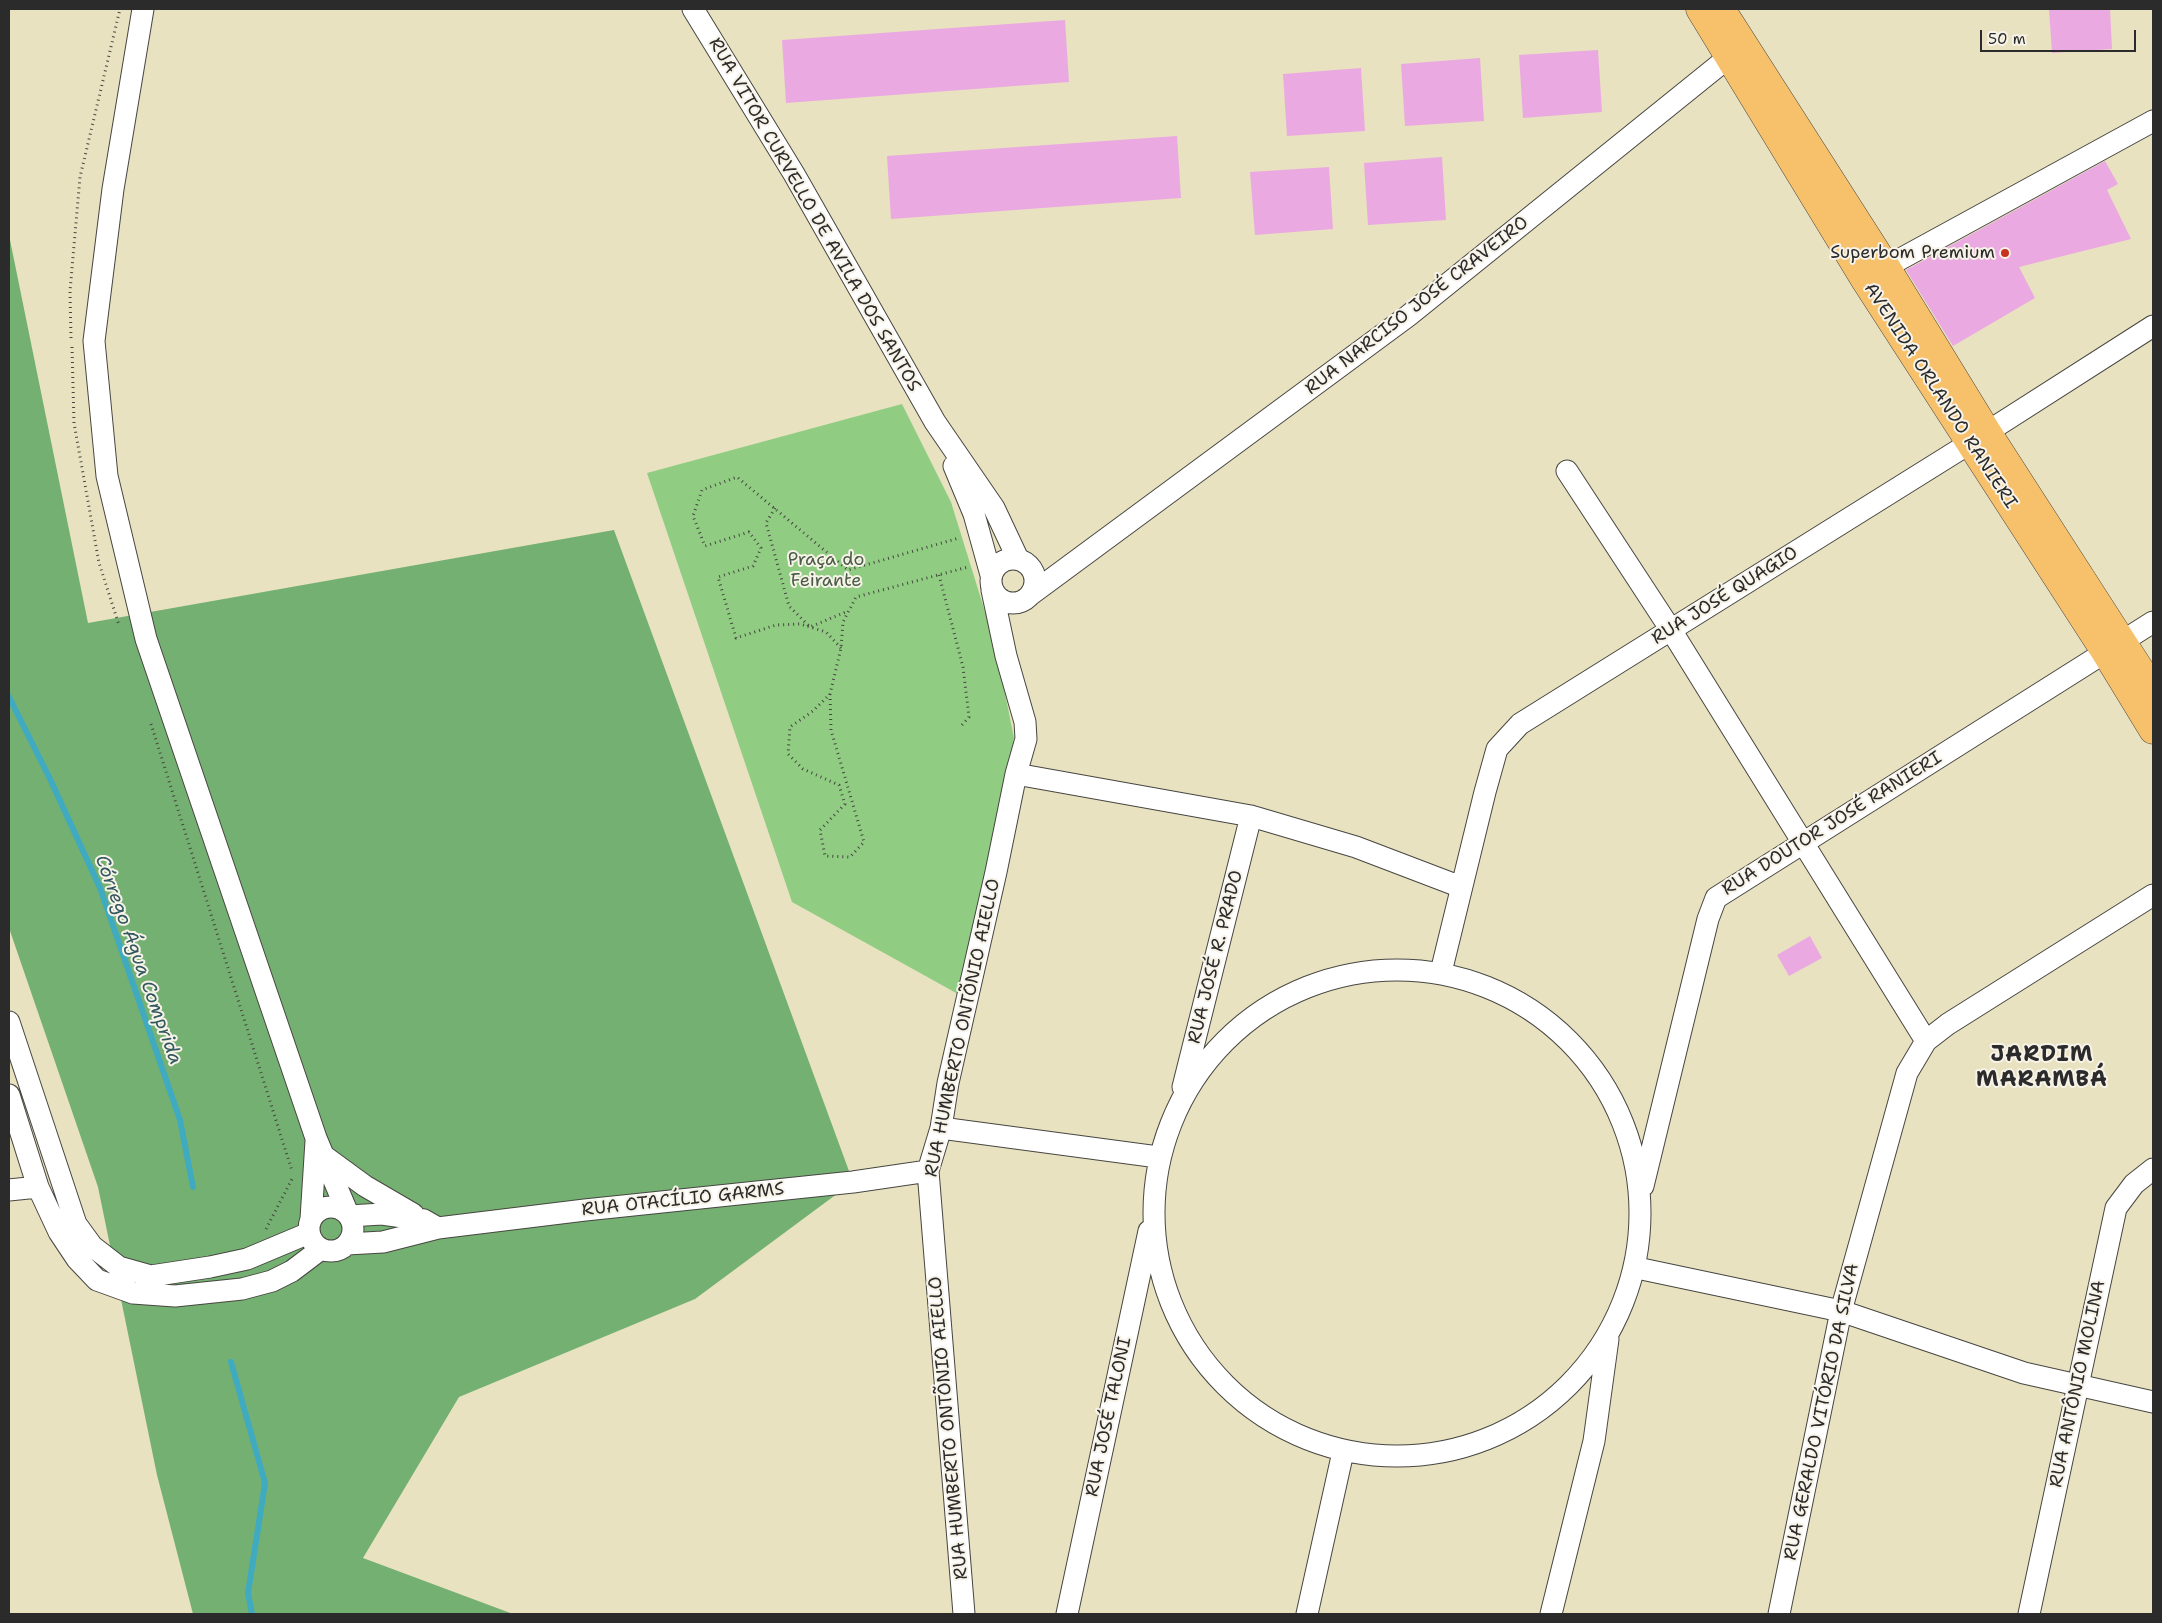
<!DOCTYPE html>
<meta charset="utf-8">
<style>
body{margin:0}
#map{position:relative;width:2162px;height:1623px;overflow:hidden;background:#e8e2c0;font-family:"Shantell Sans",sans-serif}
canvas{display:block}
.frame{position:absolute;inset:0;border:10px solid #2b2b2b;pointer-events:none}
.scale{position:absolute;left:1980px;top:30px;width:156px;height:22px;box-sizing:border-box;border:2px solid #2b2b2b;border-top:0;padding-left:6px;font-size:15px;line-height:18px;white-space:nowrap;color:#2b2b2b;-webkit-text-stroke:4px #f7f3e8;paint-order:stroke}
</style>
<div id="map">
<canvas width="2162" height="1623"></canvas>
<div class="frame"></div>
<div class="scale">50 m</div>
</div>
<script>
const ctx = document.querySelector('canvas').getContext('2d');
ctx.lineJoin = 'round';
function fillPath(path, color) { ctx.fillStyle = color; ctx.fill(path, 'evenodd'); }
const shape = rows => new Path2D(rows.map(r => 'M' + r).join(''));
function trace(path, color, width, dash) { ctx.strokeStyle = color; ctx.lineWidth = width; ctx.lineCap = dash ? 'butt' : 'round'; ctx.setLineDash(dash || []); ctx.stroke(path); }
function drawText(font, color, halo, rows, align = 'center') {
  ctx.font = font + ' "Shantell Sans",sans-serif'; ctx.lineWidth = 4; ctx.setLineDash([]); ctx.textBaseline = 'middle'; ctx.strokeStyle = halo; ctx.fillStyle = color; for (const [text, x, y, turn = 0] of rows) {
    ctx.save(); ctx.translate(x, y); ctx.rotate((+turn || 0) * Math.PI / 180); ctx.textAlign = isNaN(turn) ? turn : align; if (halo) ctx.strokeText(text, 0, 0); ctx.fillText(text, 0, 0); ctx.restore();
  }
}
fillPath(shape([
 [902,404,951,502,995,644,1014,738,967,999,792,902,647,473]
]), '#90cd83');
fillPath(shape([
 [9,235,88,623,614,530,853,1182,695,1299,459,1397,363,1558,513,1614,193,1614,157,1475,98,1187,9,928]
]), '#74b071');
trace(shape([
 [9,697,50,779,100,888,180,1120,193,1187],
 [231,1362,265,1483,248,1593,252,1614]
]), '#40abc0', 6);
fillPath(shape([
 [2049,9,2110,9,2112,49,2052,53],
 [1065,20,1069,82,786,103,782,40],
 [1598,50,1602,112,1523,118,1519,55],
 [1480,58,1484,121,1405,126,1401,64],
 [1361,68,1365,131,1287,136,1283,74],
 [1177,136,1181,198,891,219,887,156],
 [1442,157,1446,220,1368,225,1364,163],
 [2105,161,2118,184,2107,190,2131,239,2019,267,2035,298,1953,346,1906,270],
 [1329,167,1333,229,1255,235,1250,172],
 [1810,936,1822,958,1789,976,1777,955]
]), '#eba9e1');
const minor = shape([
 [143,9,113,189,94,341,107,476,146,639,316,1138,349,1216,382,1214,424,1220,438,1228],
 [693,9,794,174,935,422,994,508,1018,559],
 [1873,274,2153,121],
 [954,466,974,514,991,575],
 [1567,471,1671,630,1926,1041],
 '991 581a22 22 0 1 1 44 0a22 22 0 1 1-44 0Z',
 [1030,595,1408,316,1729,57,1743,50],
 [1016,774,1251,816,1356,847,1461,887],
 '1154 1213a243 243 0 1 1 486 0a243 243 0 1 1-486 0Z',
 [1441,972,1485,792,1497,749,1520,724,1970,443,2153,326],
 [9,1022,76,1224,92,1246,119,1267,151,1276,210,1267,247,1259,309,1233],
 [1183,1087,1251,816],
 [9,1095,38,1187,59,1232,77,1259,97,1280,133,1293,175,1296,242,1289,272,1281,292,1271,321,1249],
 [941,1128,1158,1157],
 [324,1156,365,1186,413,1214],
 [1643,1186,1708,919,1716,898,2153,622],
 [9,1190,38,1187],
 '309 1229a22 22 0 1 1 44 0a22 22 0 1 1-44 0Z',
 [311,1219,316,1141],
 [347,1244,383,1242,438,1228,585,1210,853,1182,928,1171],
 [1637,1268,1841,1311,2024,1373,2153,1402],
 [964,1614,928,1171,941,1128,948,1083,996,872,1016,774,1026,739,1025,722,1006,656,992,590],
 [1067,1614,1149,1231],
 [1307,1614,1343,1452],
 [1551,1614,1594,1441,1608,1339],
 [1779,1614,1841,1311,1907,1073,1926,1041,1948,1024,2153,895],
 [2029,1614,2116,1208,2134,1184,2153,1169]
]);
const major = shape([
 [1700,9,1865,280,2106,653,2153,730],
 [1721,9,1886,267,1987,432,2153,690]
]);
trace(minor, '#474641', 23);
trace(major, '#474641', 29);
trace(shape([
 [71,338,70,291,80,177,120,9],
 [72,347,74,423,99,563,119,625],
 [775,508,766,523,789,606,810,627,848,611],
 [939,575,963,667,969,717,961,726],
 [841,648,826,632,800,624,776,625,736,638,718,577,753,566,761,548,749,532,705,546,693,516,702,490,737,477,848,570,959,538],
 [830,694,831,730,864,842,850,857,825,856,820,830,845,804,839,785,803,769,788,754,790,727,813,711,830,694,841,648,843,622,856,597,968,567],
 [151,724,292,1171],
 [266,1229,292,1179]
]), '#474641', 3, [1, 4]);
trace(minor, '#fff', 21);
trace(major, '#f7c06b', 28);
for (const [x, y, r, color] of [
 [2005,253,5,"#c8321e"]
]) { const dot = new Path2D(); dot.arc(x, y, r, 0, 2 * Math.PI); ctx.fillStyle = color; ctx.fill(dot); trace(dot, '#f7f3e8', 2); }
drawText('18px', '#2b2b2b', '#f7f3e8', [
 ["RUA VITOR CURVELLO DE AVILA DOS SANTOS",814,215,60],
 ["RUA NARCISO JOSÉ CRAVEIRO",1417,306,-38],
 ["AVENIDA ORLANDO RANIERI",1940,396,57],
 ["RUA JOSÉ QUAGIO",1725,596,-32],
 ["RUA DOUTOR JOSÉ RANIERI",1832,824,-32],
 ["RUA JOSÉ R. PRADO",1216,957,-76],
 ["RUA HUMBERTO ONTÕNIO AIELLO",963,1028,-78],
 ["RUA OTACÍLIO GARMS",683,1200,-6],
 ["RUA ANTÔNIO MOLINA",2078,1384,-78],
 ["RUA GERALDO VITÓRIO DA SILVA",1822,1412,-78],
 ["RUA JOSÉ TALONI",1109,1417,-78],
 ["RUA HUMBERTO ONTÕNIO AIELLO",949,1428,-95]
]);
drawText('18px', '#2b2b2b', '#f7f3e8', [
 ["Superbom Premium",1995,253]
], 'right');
drawText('18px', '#495c45', '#f7f3e8', [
 ["Praça do",826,560],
 ["Feirante",826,581]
]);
drawText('italic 19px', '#32585f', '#f7f3e8', [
 ["Córrego Água Comprida",138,960,70]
]);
ctx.letterSpacing = '1px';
drawText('bold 22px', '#2b2b2b', '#f7f3e8', [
 ["JARDIM",2042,1055],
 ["MARAMBÁ",2042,1080]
]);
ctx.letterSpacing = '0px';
</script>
